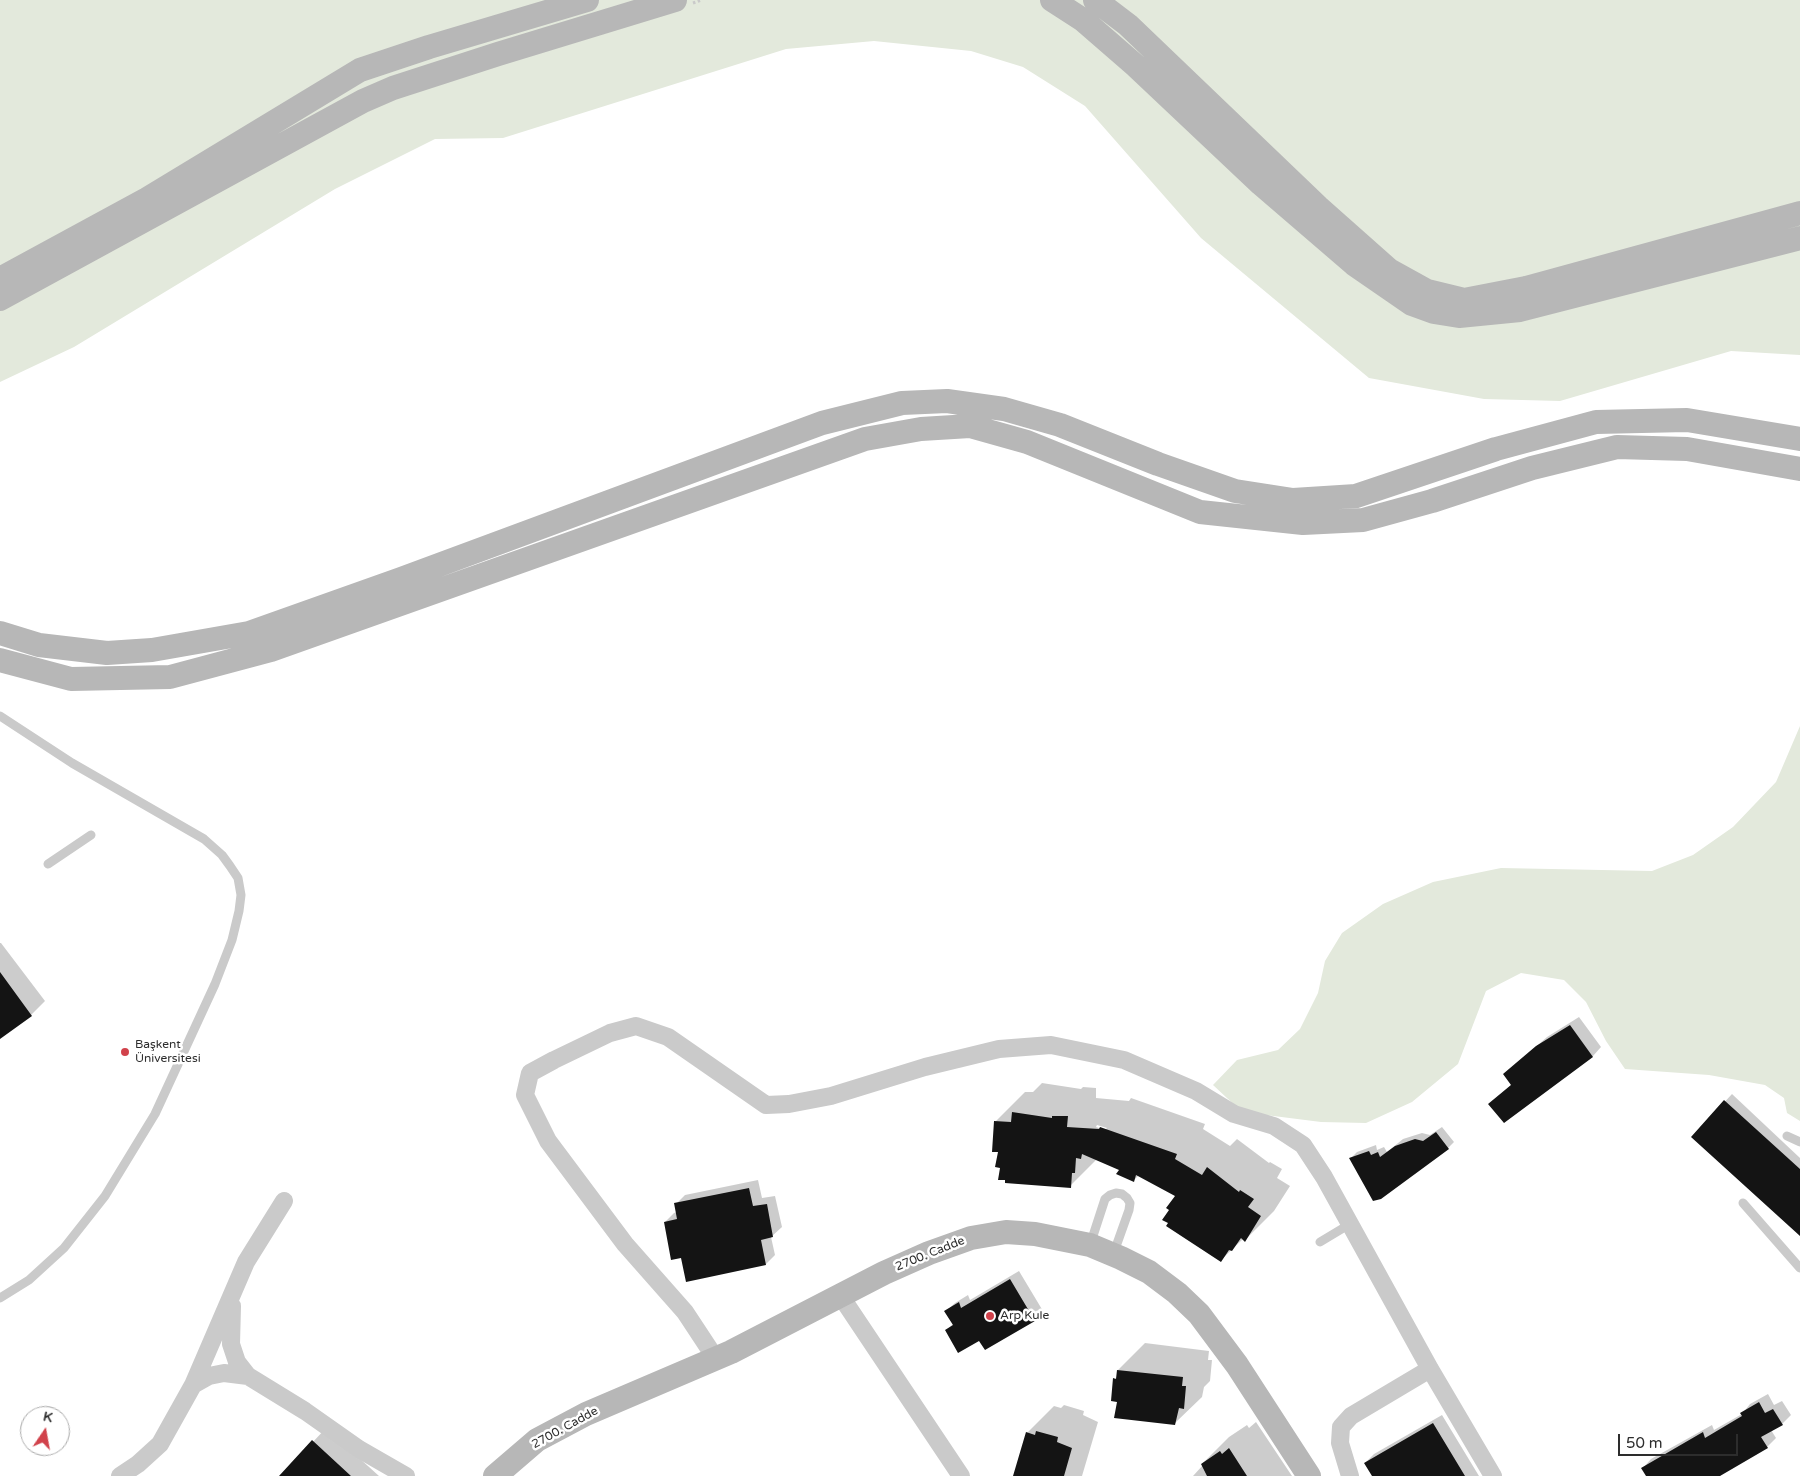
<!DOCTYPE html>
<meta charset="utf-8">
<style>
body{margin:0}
#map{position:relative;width:1800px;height:1476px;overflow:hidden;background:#fff;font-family:"Varela Round",sans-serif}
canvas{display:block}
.north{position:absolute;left:20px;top:1406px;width:50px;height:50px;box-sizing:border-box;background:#fff;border:1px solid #ababab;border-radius:50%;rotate:12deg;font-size:14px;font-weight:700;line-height:20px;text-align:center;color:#2d2d2d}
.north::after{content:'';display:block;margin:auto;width:18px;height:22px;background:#d1424b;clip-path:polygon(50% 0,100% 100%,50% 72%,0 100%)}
.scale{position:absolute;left:1618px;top:1434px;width:120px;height:22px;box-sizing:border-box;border:2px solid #2d2d2d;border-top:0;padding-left:6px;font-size:15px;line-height:18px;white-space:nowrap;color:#2d2d2d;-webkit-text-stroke:4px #fff;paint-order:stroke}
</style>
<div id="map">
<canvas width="1800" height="1476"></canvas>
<div class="north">K</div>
<div class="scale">50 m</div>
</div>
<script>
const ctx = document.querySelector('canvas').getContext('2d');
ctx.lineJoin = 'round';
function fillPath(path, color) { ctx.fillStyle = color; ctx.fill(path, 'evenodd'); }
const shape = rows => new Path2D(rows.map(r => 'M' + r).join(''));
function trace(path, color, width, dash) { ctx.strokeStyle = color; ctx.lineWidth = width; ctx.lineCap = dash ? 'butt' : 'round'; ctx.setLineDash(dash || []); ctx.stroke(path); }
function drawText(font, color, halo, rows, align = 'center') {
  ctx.font = font + ' "Varela Round",sans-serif'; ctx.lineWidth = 5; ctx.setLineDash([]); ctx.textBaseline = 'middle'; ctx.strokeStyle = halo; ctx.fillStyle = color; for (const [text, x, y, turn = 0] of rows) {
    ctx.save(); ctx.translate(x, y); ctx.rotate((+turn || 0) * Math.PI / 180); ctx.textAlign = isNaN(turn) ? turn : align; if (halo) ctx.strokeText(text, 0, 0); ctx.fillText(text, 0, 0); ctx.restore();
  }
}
fillPath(shape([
 [0,0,1800,0,1800,355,1731,351,1560,401,1484,399,1369,378,1201,238,1085,106,1023,67,971,51,874,41,786,49,503,138,435,139,335,189,74,347,0,382],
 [1800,726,1800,1121,1787,1113,1784,1098,1765,1085,1709,1075,1625,1069,1606,1041,1586,1002,1564,980,1521,973,1486,991,1458,1064,1412,1102,1366,1123,1321,1122,1242,1112,1213,1085,1237,1060,1278,1050,1300,1029,1318,993,1325,961,1342,933,1383,904,1433,882,1501,868,1652,871,1693,855,1733,827,1776,782]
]), '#e3e9dc');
fillPath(shape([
 [0,943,1,943,45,1001,31,1015,0,1037],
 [1579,1017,1601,1047,1593,1056,1504,1121,1490,1104,1512,1084,1514,1066,1547,1037],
 [1042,1083,1081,1089,1083,1087,1096,1088,1096,1098,1129,1101,1131,1098,1205,1124,1203,1129,1230,1146,1237,1139,1269,1163,1270,1162,1282,1169,1277,1178,1290,1186,1274,1211,1245,1240,1243,1239,1221,1260,1171,1210,1177,1196,1139,1175,1134,1180,1121,1169,1097,1159,1070,1186,1001,1167,996,1121,1025,1092,1033,1092],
 [1097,1125,1107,1128,1105,1130,1096,1127],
 [1732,1094,1800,1158,1800,1234,1692,1137],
 [1442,1127,1454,1142,1448,1148,1374,1199,1351,1158,1357,1152,1376,1145,1377,1150,1384,1147,1387,1152,1403,1139,1422,1133,1430,1135],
 [758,1180,762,1198,775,1196,782,1227,771,1237,775,1255,766,1264,687,1280,682,1256,665,1222,674,1213,677,1212,676,1204,685,1195],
 [1019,1271,1043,1311,1035,1320,985,1348,979,1339,947,1330,953,1324,946,1311,955,1303,968,1295,970,1300],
 [1145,1343,1209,1351,1208,1360,1212,1360,1210,1381,1204,1387,1202,1397,1175,1423,1118,1401,1115,1379,1118,1376,1118,1370],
 [1768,1394,1774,1405,1782,1401,1791,1415,1782,1424,1771,1430,1776,1438,1767,1447,1718,1476,1648,1476,1643,1468,1651,1459,1712,1425,1714,1430,1742,1414,1750,1404],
 [1064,1405,1084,1411,1083,1415,1098,1422,1082,1476,1014,1476,1027,1433,1054,1406,1061,1408],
 [1442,1415,1479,1476,1373,1476,1365,1463,1374,1454],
 [1256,1422,1292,1476,1193,1476,1203,1465,1202,1464,1229,1437,1247,1425,1249,1428],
 [326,1428,379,1476,281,1476]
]), '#0003');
fillPath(shape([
 [0,972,32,1016,0,1039],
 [1570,1025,1593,1057,1504,1123,1488,1104,1511,1085,1503,1074,1536,1046],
 [1724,1100,1800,1169,1800,1236,1691,1137],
 [1012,1112,1052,1118,1052,1116,1068,1116,1067,1127,1099,1129,1100,1127,1177,1154,1175,1159,1202,1175,1207,1167,1239,1192,1240,1190,1254,1199,1248,1207,1261,1216,1245,1242,1241,1238,1232,1251,1229,1250,1221,1262,1166,1226,1168,1223,1162,1220,1169,1210,1166,1208,1175,1196,1136,1175,1134,1182,1116,1174,1119,1170,1082,1154,1081,1159,1076,1158,1075,1173,1072,1173,1071,1188,1005,1183,1005,1180,998,1180,1000,1168,995,1167,998,1152,992,1152,994,1121,1011,1122],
 [1436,1132,1449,1149,1381,1199,1373,1201,1349,1158,1369,1151,1371,1155,1378,1152,1380,1157,1395,1146,1415,1139,1423,1141],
 [749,1188,753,1206,767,1204,773,1237,761,1240,766,1265,686,1282,681,1258,671,1260,664,1222,677,1219,674,1203],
 [1010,1279,1035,1321,985,1350,979,1341,958,1353,945,1330,953,1325,944,1311,959,1302,961,1308],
 [1117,1370,1183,1377,1182,1386,1186,1386,1184,1409,1179,1408,1175,1425,1114,1418,1117,1402,1111,1401,1113,1378,1116,1379],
 [1759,1402,1765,1413,1773,1409,1783,1425,1761,1437,1768,1448,1720,1476,1646,1476,1641,1468,1703,1432,1705,1438,1742,1416,1740,1413],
 [1433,1423,1465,1476,1372,1476,1364,1463],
 [1036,1431,1058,1437,1057,1442,1072,1448,1064,1476,1013,1476,1026,1432,1035,1435],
 [312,1440,351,1476,279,1476],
 [1229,1448,1247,1476,1207,1476,1201,1464,1220,1451,1222,1454]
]), '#141414');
trace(shape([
 [693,3,702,0]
]), '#cacaca', 3, [2.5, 2.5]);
trace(shape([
 [0,716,72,763,204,839,222,855,230,866,238,878,241,895,239,911,232,940,215,984,155,1114,105,1196,64,1248,29,1280,0,1298],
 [48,864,91,835],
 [1787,1136,1800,1142],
 [1743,1203,1800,1268],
 [1320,1242,1350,1224],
 [1090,1245,1105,1199,1110,1195,1116,1193,1122,1194,1127,1198,1130,1203,1129,1210,1113,1255]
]), '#cacaca', 9);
trace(shape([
 [840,1295,961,1476],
 [232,1306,231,1344,237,1362,248,1376],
 [716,1359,685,1312,625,1244,548,1141,525,1095,530,1073,554,1060,610,1033,636,1026,668,1037,766,1105,789,1104,831,1096,925,1067,999,1049,1051,1045,1124,1060,1196,1091,1234,1114,1274,1126,1303,1145,1324,1177,1430,1369,1493,1476],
 [193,1385,246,1262,284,1201],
 [120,1476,138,1464,160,1444,193,1385,209,1376,224,1373,248,1376,305,1411,359,1449,406,1476],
 [1350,1476,1340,1443,1341,1427,1351,1416,1430,1369]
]), '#cacaca', 18);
trace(shape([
 [1052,0,1083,20,1136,66,1261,184,1354,264,1412,304,1434,312,1459,316,1520,310,1800,238],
 [1095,0,1128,25,1318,207,1389,270,1427,291,1464,300,1526,288,1800,213],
 [0,279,147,199,360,70,429,47,587,0],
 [0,299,363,101,393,88,498,54,675,0],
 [0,633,39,645,107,653,152,650,249,633,401,579,822,423,902,403,947,401,1004,409,1060,425,1158,464,1235,491,1293,500,1356,496,1496,449,1596,422,1687,420,1800,439],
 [0,660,71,679,170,677,271,650,865,439,921,429,970,426,1027,442,1200,512,1303,523,1363,520,1432,501,1532,468,1617,447,1687,449,1800,469],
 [495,1476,537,1440,586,1414,731,1352,884,1273,929,1253,971,1238,1006,1232,1035,1234,1090,1245,1121,1258,1149,1272,1177,1293,1199,1314,1237,1365,1309,1476]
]), '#b7b7b7', 24);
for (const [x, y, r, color] of [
 [125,1052,5,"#d1424b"],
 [990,1316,5,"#d1424b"]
]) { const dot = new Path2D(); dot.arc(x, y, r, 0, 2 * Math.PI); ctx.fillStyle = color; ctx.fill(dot); trace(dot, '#fff', 2); }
drawText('12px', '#2d2d2d', '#fff', [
 ["Başkent",135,1045],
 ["Üniversitesi",135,1059],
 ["Arp Kule",1000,1316]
], 'left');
drawText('12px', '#2d2d2d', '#fff', [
 ["2700. Cadde",930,1254,-22],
 ["2700. Cadde",565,1428,-29]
]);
</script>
